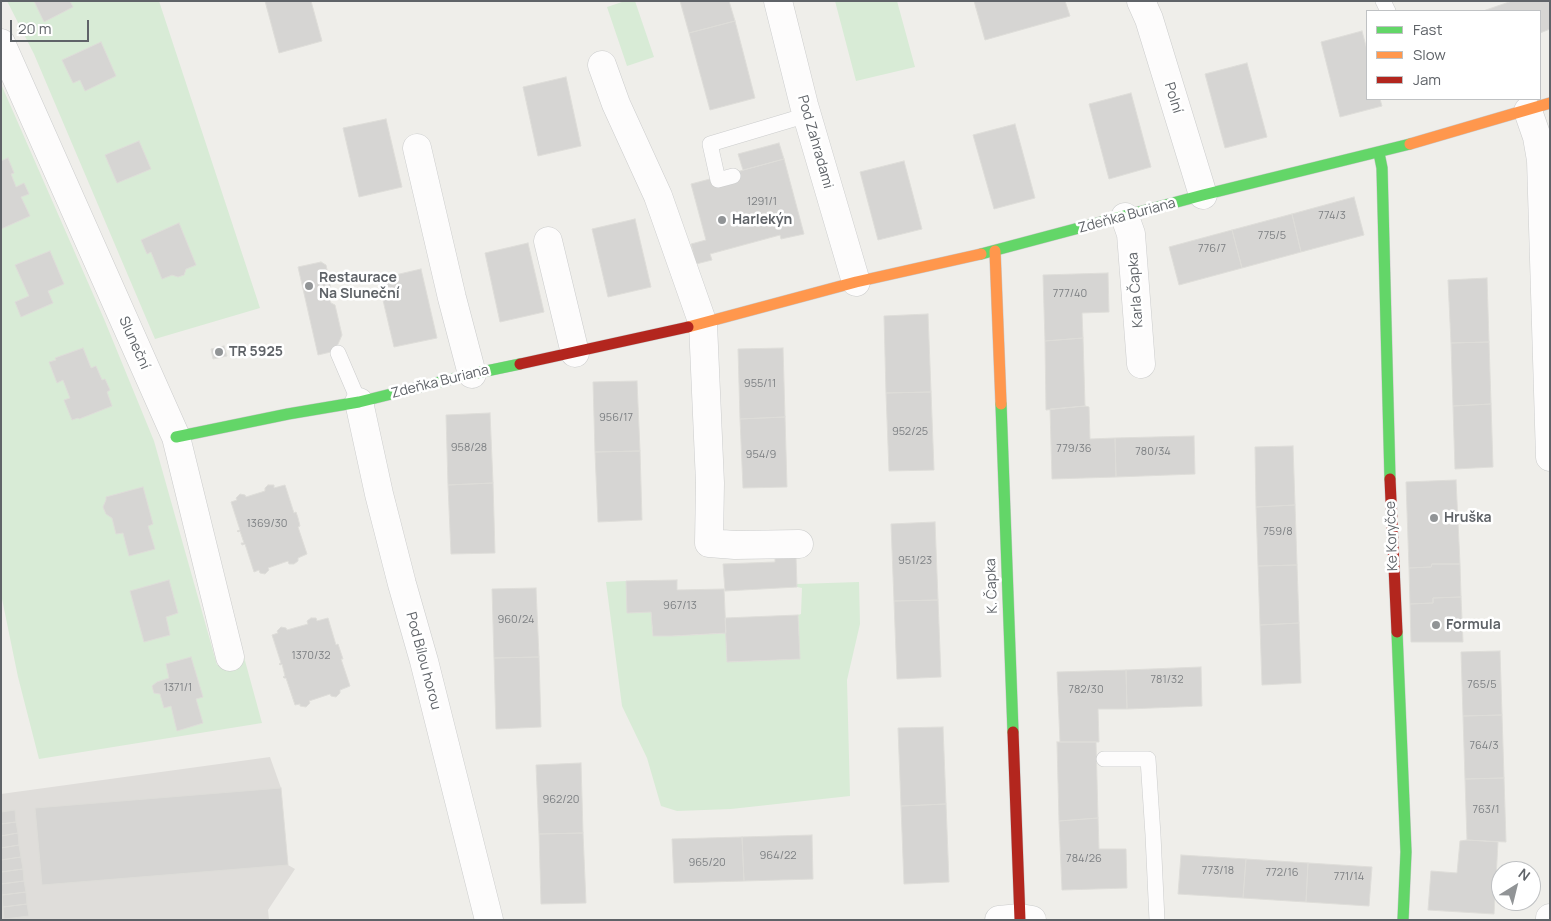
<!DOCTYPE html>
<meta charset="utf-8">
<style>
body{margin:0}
#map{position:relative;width:1551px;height:921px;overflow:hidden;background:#efeeea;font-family:Manrope,sans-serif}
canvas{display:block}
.frame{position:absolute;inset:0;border:2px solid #5f6368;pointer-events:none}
.legend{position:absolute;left:1366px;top:10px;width:175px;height:90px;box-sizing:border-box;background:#fff;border:1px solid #bfc1c3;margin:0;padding:6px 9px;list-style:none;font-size:15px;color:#5f6368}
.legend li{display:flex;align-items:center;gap:10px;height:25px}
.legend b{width:25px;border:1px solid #bfc1c3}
.north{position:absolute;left:1491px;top:861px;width:50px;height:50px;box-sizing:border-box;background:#fff;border:1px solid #bfc1c3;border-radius:50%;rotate:36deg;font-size:14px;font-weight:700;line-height:20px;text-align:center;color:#5f6368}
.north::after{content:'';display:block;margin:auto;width:18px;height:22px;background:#919496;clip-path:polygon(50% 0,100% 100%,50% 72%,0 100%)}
.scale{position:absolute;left:10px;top:20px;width:79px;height:22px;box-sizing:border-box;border:2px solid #5f6368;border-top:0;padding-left:6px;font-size:15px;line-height:18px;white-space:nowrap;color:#5f6368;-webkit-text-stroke:4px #fff;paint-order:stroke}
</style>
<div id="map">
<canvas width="1551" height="921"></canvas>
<div class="frame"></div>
<ul class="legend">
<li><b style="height:6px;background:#63d668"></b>Fast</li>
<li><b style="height:6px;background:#ff974d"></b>Slow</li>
<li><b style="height:6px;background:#b3261e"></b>Jam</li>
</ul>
<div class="north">N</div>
<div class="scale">20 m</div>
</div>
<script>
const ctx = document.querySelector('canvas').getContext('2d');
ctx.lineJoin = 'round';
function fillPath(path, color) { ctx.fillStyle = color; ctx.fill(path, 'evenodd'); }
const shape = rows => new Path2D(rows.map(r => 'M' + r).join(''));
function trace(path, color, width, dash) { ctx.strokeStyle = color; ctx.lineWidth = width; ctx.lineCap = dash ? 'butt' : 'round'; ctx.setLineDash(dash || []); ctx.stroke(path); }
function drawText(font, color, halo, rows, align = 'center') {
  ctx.font = font + ' Manrope,sans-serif'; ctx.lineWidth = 5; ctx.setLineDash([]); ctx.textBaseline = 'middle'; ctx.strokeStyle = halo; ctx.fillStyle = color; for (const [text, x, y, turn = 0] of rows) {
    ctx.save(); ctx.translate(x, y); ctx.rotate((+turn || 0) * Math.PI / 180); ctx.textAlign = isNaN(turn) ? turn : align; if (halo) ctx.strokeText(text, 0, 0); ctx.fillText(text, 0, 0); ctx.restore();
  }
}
fillPath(shape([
 [270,757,281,788,288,865,295,869,268,910,269,920,1,920,1,794]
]), '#dfddda');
fillPath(shape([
 [7,1,159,1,260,308,155,339,34,54],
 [625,1,635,1,654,57,627,66,607,7],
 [835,1,897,1,915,67,856,81],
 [1,84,104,319,154,441,217,665,244,657,262,723,39,759,18,677,1,594],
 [626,581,651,612,653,636,672,636,726,633,727,662,799,659,798,615,801,614,802,588,797,587,797,584,859,582,860,624,847,680,850,796,731,809,677,811,661,806,647,758,622,706,606,582]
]), '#d8ebd6');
const building = shape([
 [34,1,70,1,73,7,44,22,34,1],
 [265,1,311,1,322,41,279,53,265,1],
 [680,1,729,1,735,21,689,33,680,1],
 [974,1,1065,1,1070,16,985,40,974,1],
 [1512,1,1550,1,1550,29,1540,33,1540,11,1483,11,1512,1],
 [735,21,755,98,710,110,689,33,735,21],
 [1362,31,1367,50,1367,99,1380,99,1382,106,1340,117,1321,42,1362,31],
 [101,42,116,76,85,91,80,80,73,83,62,60,101,42],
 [1247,63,1267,137,1225,148,1205,74,1247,63],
 [566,77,581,146,538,156,523,87,566,77],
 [1131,93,1151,167,1109,179,1089,104,1131,93],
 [386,119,402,187,359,197,343,128,386,119],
 [1015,124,1035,198,994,209,973,135,1015,124],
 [139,141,151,169,117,183,105,155,139,141],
 [779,143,784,159,743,170,738,154,779,143],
 [8,158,14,173,11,174,16,187,24,183,29,194,21,197,30,216,1,229,1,161,8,158],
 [784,159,804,234,781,239,780,235,710,254,712,260,696,264,691,244,706,240,691,184,710,179,712,184,734,178,733,173,784,159],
 [904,161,922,229,878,240,860,172,904,161],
 [1354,197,1364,235,1301,252,1292,214,1354,197],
 [1292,214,1301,252,1242,268,1232,230,1292,214],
 [635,219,651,287,608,297,592,229,635,219],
 [179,223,196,265,186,269,184,275,178,277,172,275,162,279,151,252,147,254,141,240,179,223],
 [1232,230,1242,268,1179,285,1169,247,1232,230],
 [528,243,544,312,500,322,485,253,528,243],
 [50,251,64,284,48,291,53,303,21,317,15,302,29,296,15,265,50,251],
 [321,262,326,265,332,294,330,301,331,303,335,305,342,335,335,351,318,355,298,267,321,262],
 [421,269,437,338,394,347,378,279,421,269],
 [1108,273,1109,312,1082,313,1083,338,1045,341,1043,275,1108,273],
 [1487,278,1489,342,1451,343,1448,280,1487,278],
 [928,314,931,392,886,393,884,316,928,314],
 [1083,338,1085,406,1046,410,1045,341,1083,338],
 [1489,342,1491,404,1453,406,1451,343,1489,342],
 [224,346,227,356,213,359,211,349,224,346],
 [83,348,91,368,96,366,102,380,105,379,110,390,107,392,112,406,79,419,78,418,72,420,64,400,70,398,63,380,57,383,49,362,56,360,55,358,83,348],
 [783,348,785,417,740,419,738,349,783,348],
 [637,381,640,451,595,452,593,382,637,381],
 [931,392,934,470,889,471,886,393,931,392],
 [1491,404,1493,467,1455,469,1453,406,1491,404],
 [1085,406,1089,407,1090,439,1115,438,1116,477,1052,479,1050,409,1085,406],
 [490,413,493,483,448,485,446,415,490,413],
 [785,417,787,487,743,488,740,419,785,417],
 [1194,436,1195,474,1116,477,1115,438,1194,436],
 [1293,446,1295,505,1256,507,1255,447,1293,446],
 [640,451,642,520,598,522,595,452,640,451],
 [1456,480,1460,564,1432,564,1431,567,1409,568,1406,482,1456,480],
 [493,483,495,553,451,554,448,485,493,483],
 [268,485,274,485,274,488,285,485,294,513,296,512,298,518,300,526,298,527,307,554,298,558,298,561,294,564,289,564,288,561,268,568,269,570,265,574,260,573,259,570,254,572,245,544,242,545,241,543,244,543,240,531,238,532,237,531,240,530,231,502,237,500,236,498,240,494,245,495,246,497,265,491,265,488,268,485],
 [143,487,153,524,148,526,155,549,129,556,123,533,116,534,112,518,106,514,103,507,106,500,106,497,143,487],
 [1295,505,1297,565,1258,566,1256,507,1295,505],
 [935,522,938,600,894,601,891,524,935,522],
 [796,557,797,587,725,591,723,564,775,562,775,558,796,557],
 [1432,564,1460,564,1461,597,1433,598,1433,603,1410,604,1409,568,1431,567,1432,564],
 [1297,565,1299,623,1260,625,1258,566,1297,565],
 [169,580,178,613,166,617,170,635,144,642,130,591,169,580],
 [677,580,677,590,724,589,726,633,672,636,653,636,651,612,627,613,626,581,677,580],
 [536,588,539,657,494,658,492,589,536,588],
 [1461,597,1463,642,1411,642,1410,604,1433,603,1433,598,1461,597],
 [938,600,941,677,897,679,894,601,938,600],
 [798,615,800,659,727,662,725,618,798,615],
 [311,618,316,618,317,621,328,618,336,645,338,644,343,659,341,659,350,686,340,690,340,693,336,697,331,696,330,694,309,701,310,703,306,707,300,706,300,704,295,705,286,678,284,678,283,677,285,676,282,664,280,665,279,664,281,663,272,635,278,633,277,631,281,627,286,628,287,630,308,624,307,621,311,618],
 [1299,623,1301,683,1262,685,1260,625,1299,623],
 [1500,651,1502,715,1463,716,1461,652,1500,651],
 [191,657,203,697,196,699,203,723,177,731,171,706,164,708,160,694,154,693,152,686,157,682,169,678,166,664,191,657],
 [539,657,541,727,496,729,494,658,539,657],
 [1201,667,1202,706,1127,709,1126,670,1201,667],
 [1126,670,1127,709,1098,709,1099,742,1060,742,1057,672,1126,670],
 [1502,715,1504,778,1465,779,1463,716,1502,715],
 [943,727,946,804,901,806,898,728,943,727],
 [1057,742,1096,742,1098,818,1059,821,1057,742],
 [581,763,583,833,539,834,536,765,581,763],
 [1504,778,1506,842,1467,840,1465,779,1504,778],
 [281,788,288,865,42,885,35,808,281,788],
 [946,804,949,882,904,884,901,806,946,804],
 [15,810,16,822,1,824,1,812,15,810],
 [1098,818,1099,849,1126,849,1127,888,1062,890,1059,821,1098,818],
 [16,822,18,833,1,836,1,824,16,822],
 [18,833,19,845,1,848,1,836,18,833],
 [583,833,586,903,541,904,539,834,583,833],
 [812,835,813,879,744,881,742,837,812,835],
 [742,837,744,881,674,883,672,839,742,837],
 [1467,840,1498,842,1494,914,1428,910,1431,871,1457,873,1460,841,1467,840],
 [19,845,21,857,1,860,1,848,19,845],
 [1181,855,1246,859,1243,898,1178,894,1181,855],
 [21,857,23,869,1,872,1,860,21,857],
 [1246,859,1308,863,1306,902,1243,898,1246,859],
 [1308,863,1372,867,1369,906,1306,902,1308,863],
 [23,869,24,881,1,884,1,872,23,869],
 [24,881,26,892,2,895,1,884,24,881],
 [26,892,27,904,3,907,2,895,26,892],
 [27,904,29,916,4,919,3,907,27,904]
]);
fillPath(building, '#d6d5d3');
trace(building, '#deddd9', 1);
const lane = shape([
 [1383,1,1388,11],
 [733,176,718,180,710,144,807,115],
 [338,353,359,402],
 [1104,759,1148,759,1153,835,1157,920]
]);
const street = shape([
 [778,1,804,105,856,282],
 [1141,1,1149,19,1203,195],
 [1,43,176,437,230,657],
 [602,65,616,104,658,196,703,324,710,483,709,543,735,545,799,544],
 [1528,111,1537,137,1541,160,1550,457],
 [417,148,452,298,472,374],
 [1125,217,1131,234,1141,364],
 [548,241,575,353],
 [359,402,379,494,402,584,424,661,489,920],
 [999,920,1020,918,1032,920],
 [1550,920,1550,918]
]);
const fast = shape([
 [1379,153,1382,168,1390,479],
 [981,254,1203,195,1410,144],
 [1001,404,1013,732],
 [176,437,288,414,359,402,472,374,520,364],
 [1397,632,1406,852,1403,920]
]);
const slow = shape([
 [1410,144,1550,103],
 [995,251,1001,404],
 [688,327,856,282,981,254]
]);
const jam = shape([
 [520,364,688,327],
 [1390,479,1397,632],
 [1013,732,1020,920]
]);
trace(lane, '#cbcccc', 16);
trace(street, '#cbcccc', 29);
trace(fast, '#cacacb', 12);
trace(slow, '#cacacb', 12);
trace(jam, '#cacacb', 12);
trace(lane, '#fdfcfc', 15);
trace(street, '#fdfcfc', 28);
trace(fast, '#63d668', 11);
trace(slow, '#ff974d', 11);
trace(jam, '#b3261e', 11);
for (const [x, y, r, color] of [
 [722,220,5,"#919496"],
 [309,286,5,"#919496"],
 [219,352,5,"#919496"],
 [1434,518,5,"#919496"],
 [1436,625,5,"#919496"]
]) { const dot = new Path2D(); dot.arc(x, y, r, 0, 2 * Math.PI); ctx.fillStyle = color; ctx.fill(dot); trace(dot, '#fff', 2); }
drawText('11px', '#7e8184', null, [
 ["1291/1",762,202],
 ["774/3",1332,216],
 ["775/5",1272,236],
 ["776/7",1212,249],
 ["777/40",1070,294],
 ["955/11",760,384],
 ["956/17",616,418],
 ["952/25",910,432],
 ["958/28",469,448],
 ["779/36",1074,449],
 ["780/34",1153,452],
 ["954/9",761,455],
 ["1369/30",267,524],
 ["759/8",1278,532],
 ["951/23",915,561],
 ["967/13",680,606],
 ["960/24",516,620],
 ["1370/32",311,656],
 ["781/32",1167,680],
 ["765/5",1482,685],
 ["1371/1",178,688],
 ["782/30",1086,690],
 ["764/3",1484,746],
 ["962/20",561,800],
 ["763/1",1486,810],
 ["964/22",778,856],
 ["784/26",1084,859],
 ["965/20",707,863],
 ["773/18",1218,871],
 ["772/16",1282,873],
 ["771/14",1349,877]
]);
drawText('14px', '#5f6368', '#fff', [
 ["Polní",1173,98,73],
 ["Pod Zahradami",815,142,74],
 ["Zdeňka Buriana",1127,216,-15],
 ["Karla Čapka",1136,290,-94],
 ["Sluneční",134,343,66],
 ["Zdeňka Buriana",440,382,-14],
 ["Ke Koryčce",1392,536,-92],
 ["K. Čapka",992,586,-92],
 ["Pod Bílou horou",423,661,75]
]);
drawText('bold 14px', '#5f6368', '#fff', [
 ["Harlekýn",732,220],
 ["Restaurace",319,278],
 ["Na Sluneční",319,294],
 ["TR 5925",229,352],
 ["Hruška",1444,518],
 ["Formula",1446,625]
], 'left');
</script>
